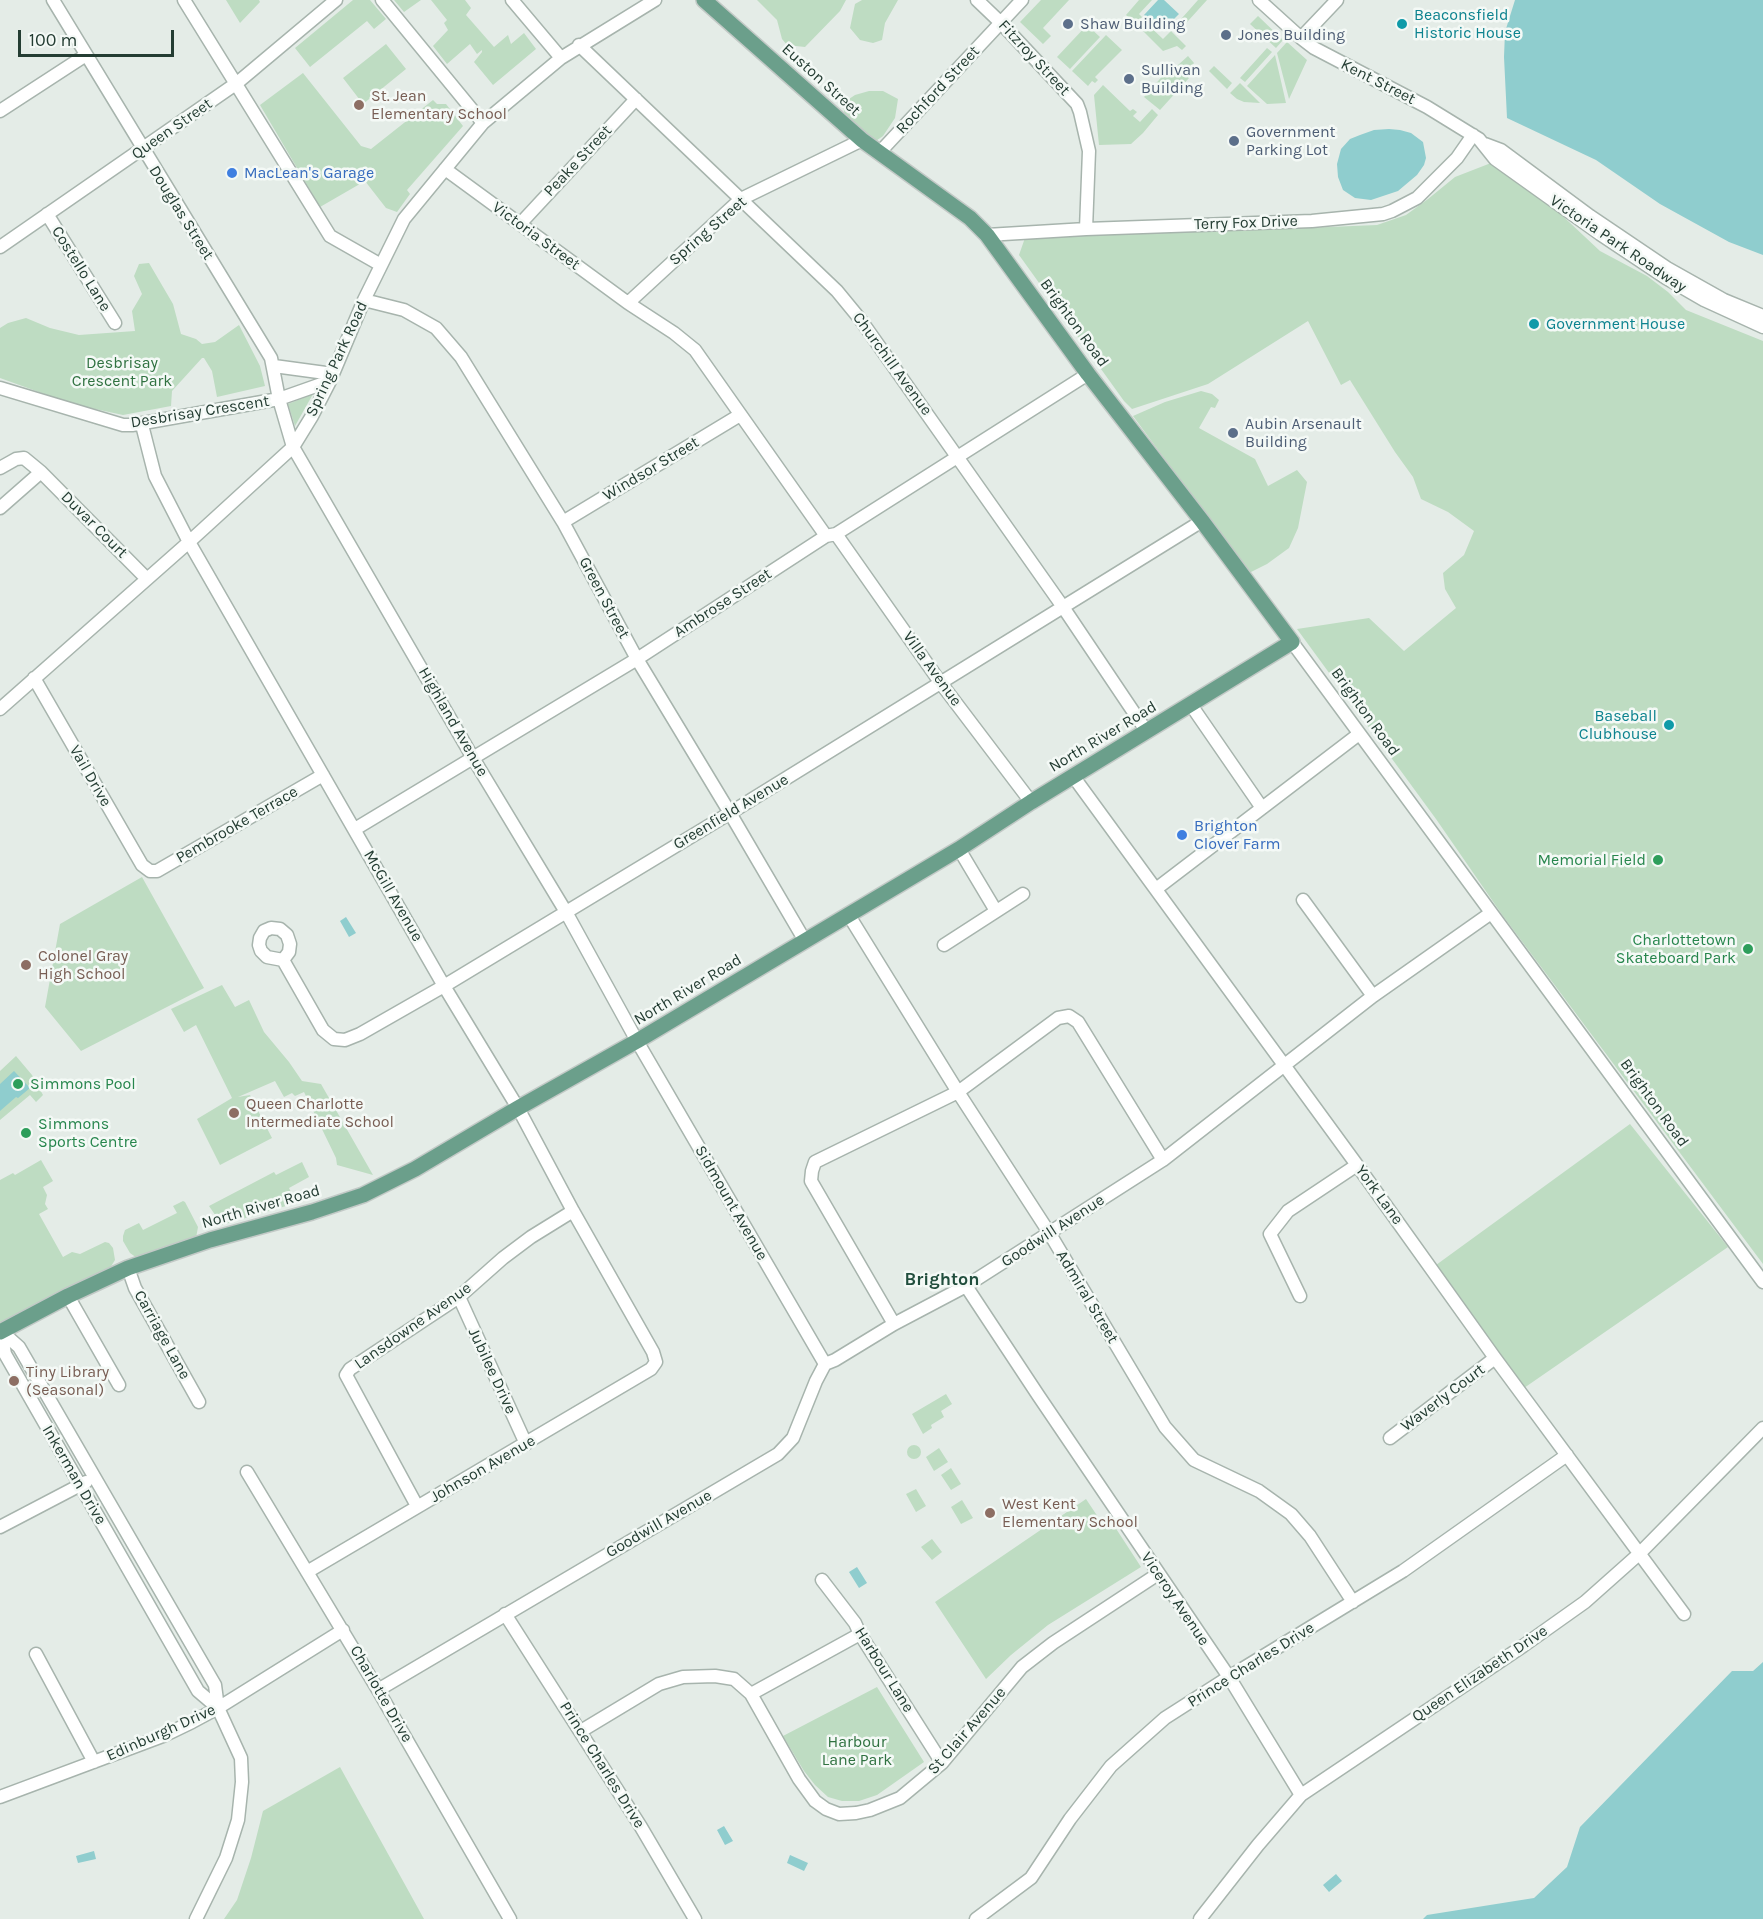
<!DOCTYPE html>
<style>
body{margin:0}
#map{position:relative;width:1763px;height:1919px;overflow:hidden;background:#e4ece7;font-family:Karla,sans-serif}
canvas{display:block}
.scale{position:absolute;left:18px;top:30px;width:156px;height:27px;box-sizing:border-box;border:3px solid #243d33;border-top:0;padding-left:8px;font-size:18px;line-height:21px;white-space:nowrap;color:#243d33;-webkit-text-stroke:4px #f4f9f6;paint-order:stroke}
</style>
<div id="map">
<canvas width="1763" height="1919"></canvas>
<div class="scale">100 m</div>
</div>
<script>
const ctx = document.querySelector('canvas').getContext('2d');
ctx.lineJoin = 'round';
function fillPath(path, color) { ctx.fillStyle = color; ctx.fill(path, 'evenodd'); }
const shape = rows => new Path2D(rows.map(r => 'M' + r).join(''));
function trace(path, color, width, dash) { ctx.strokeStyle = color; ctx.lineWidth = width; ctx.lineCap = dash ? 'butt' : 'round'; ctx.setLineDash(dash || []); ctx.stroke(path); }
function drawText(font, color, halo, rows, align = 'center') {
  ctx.font = font + ' Karla,sans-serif'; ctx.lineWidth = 5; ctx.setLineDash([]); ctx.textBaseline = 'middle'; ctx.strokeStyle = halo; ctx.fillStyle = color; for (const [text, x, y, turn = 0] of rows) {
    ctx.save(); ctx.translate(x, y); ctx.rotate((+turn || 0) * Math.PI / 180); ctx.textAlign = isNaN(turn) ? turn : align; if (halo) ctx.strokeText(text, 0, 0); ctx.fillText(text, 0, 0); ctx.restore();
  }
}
fillPath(shape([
 [226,0,259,0,260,2,240,23],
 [353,0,370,0,386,19,374,29,367,21,310,67,295,48],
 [394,0,421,0,404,12],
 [431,0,465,0,471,8,466,15,494,47,508,35,511,44,524,33,536,49,493,85,474,62,482,52,482,50,477,54,470,44,447,64,433,46,448,30,444,23,447,20],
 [757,0,846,0,840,11,805,47,787,45,782,39,777,20],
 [862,0,898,0,885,23,882,40,873,43,860,40,850,28,855,4],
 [1041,0,1069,0,1043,28,1051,36,1043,44,1020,22],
 [1139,0,1152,0,1139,14,1142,17,1136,24,1126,15],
 [1198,0,1207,0,1179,31,1174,27],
 [1258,16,1283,40,1276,48,1250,24],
 [1144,21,1163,39,1171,31,1186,46,1182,50,1177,46,1163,51,1139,27],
 [1087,25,1100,37,1070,69,1057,57],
 [1106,35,1122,50,1095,77,1098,80,1095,83,1092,81,1088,86,1072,71],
 [1287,42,1307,60,1289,99,1277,53],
 [386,44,406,69,363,104,343,78],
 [1267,48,1272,52,1245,82,1240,78],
 [1275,55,1286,103,1267,104,1247,86],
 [1188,56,1194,63,1185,73,1189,78,1160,110,1144,97,1166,72,1168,74],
 [1214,66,1232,83,1227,89,1209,71],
 [303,73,361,146,371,149,433,100,437,104,446,104,463,126,407,190,410,194,397,212,386,208,365,181,320,207,260,105],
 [1240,83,1260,103,1244,102,1237,99,1230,93],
 [1103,85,1130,111,1133,109,1137,112,1133,116,1140,122,1152,109,1158,115,1143,133,1131,144,1099,145,1094,95],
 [869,91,883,91,898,99,895,118,883,136,873,143,845,118,843,103,855,95],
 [1491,163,1552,206,1600,251,1647,276,1668,292,1686,310,1763,341,1763,1264,1503,916,1436,819,1297,629,1369,618,1404,651,1456,608,1445,589,1443,573,1464,555,1474,531,1448,512,1421,499,1413,477,1395,452,1350,380,1341,385,1308,321,1208,384,1132,409,1124,401,1019,255,1026,235,1232,231,1377,225,1406,215,1428,199,1455,177],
 [149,263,173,304,181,334,196,339,202,344,215,342,239,325,260,366,265,386,217,397,212,371,204,358,202,358,172,391,171,406,123,415,72,404,0,378,0,328,8,323,26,318,50,328,79,335,135,331,132,311,142,294,134,276,139,264],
 [1201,391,1212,394,1219,400,1215,408,1211,407,1199,428,1255,459,1268,486,1297,470,1307,482,1298,528,1289,548,1267,564,1249,573,1133,416,1165,402],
 [313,394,295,426,288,404],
 [142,877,204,988,81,1051,45,1007,60,924],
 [222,985,235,1007,249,1000,264,1032,289,1062,302,1081,321,1084,373,1175,337,1165,336,1158,304,1092,295,1096,292,1093,284,1097,275,1081,238,1097,250,1095,272,1138,220,1165,197,1119,232,1098,196,1025,184,1032,171,1009],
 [16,1056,32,1075,43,1095,36,1102,30,1095,0,1120,0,1071],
 [1630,1124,1728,1247,1524,1388,1436,1265],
 [41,1160,53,1181,43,1187,47,1195,45,1204,48,1209,39,1214,63,1257,72,1252,80,1254,105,1242,109,1243,113,1248,115,1260,110,1268,0,1326,0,1180,13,1173,15,1175],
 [302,1162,309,1177,289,1188,296,1203,222,1225,209,1206,274,1172,276,1175],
 [183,1201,185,1202,198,1227,196,1238,137,1258,130,1253,123,1241,123,1236,125,1230,139,1223,143,1230,177,1213,173,1206],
 [946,1394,952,1404,941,1411,944,1417,931,1425,932,1428,923,1434,912,1414],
 '907 1452a7 7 0 1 1 14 0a7 7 0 1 1-14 0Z',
 [939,1448,948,1462,934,1471,926,1457],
 [951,1468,961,1484,951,1490,941,1475],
 [916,1489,926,1506,916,1512,906,1494],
 [1086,1499,1100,1520,1113,1524,1141,1567,1048,1625,1011,1655,986,1679,935,1602],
 [962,1500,973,1518,961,1524,951,1507],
 [932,1539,942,1552,932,1560,921,1547],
 [877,1687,924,1762,877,1795,859,1801,842,1801,828,1797,815,1785,804,1771,783,1736],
 [340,1767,424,1919,224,1919,237,1900,251,1858,263,1811]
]), '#bedcc2');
fillPath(shape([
 [1158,0,1164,0,1179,14,1162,31,1144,15],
 [1515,0,1763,0,1763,255,1729,242,1660,204,1596,160,1507,118,1504,57,1505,32],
 [1389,129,1400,130,1411,133,1423,142,1426,158,1424,165,1417,175,1398,191,1371,200,1355,198,1343,190,1338,177,1337,164,1341,149,1350,139,1360,135,1374,130],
 [346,917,356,933,349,937,340,921],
 [14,1071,30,1088,18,1098,16,1097,0,1111,0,1084],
 [857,1567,867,1583,859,1588,849,1572],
 [1763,1662,1763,1919,1423,1919,1427,1915,1534,1898,1567,1867,1580,1827,1732,1671,1753,1671],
 [724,1826,733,1841,725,1845,717,1830],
 [94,1851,96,1859,78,1863,76,1856],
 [790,1855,808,1863,804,1871,787,1863],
 [1336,1874,1342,1881,1329,1892,1323,1885]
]), '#8fcdce');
const minor = shape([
 [53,0,271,358,279,399,293,447,473,758,566,912,637,1041,825,1364],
 [184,0,330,236,381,265],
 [382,0,483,123],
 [512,0,561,58],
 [977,0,1001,23,1077,104,1080,112,1089,151,1086,229],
 [1259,0,1301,38,1314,48,1427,107,1479,139,1495,159,1600,234,1666,278,1704,300,1763,327],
 [1301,38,1337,0],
 [579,45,837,291,860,319,1063,607,1147,732],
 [0,111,86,55],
 [1485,144,1501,150,1590,216,1667,268,1724,300,1763,316],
 [879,153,1022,0],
 [445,169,628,303,674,333,695,350,826,536],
 [47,214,115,323],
 [520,224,636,99],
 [987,235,1086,229,1312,221,1383,214,1392,211,1417,198,1457,158,1473,135],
 [0,247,237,83,336,0],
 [364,300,404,310,436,328,461,357,563,522,637,659,730,813,805,941],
 [628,303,741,199,862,140],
 [274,366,333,374],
 [0,388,123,425,132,425,279,399,330,381],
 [142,425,155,476,189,542,444,986,518,1108,573,1211,653,1352,656,1362,651,1369,307,1572],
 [0,468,16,459,24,458,41,472,147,579],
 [0,508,41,472],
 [563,522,740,415],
 [836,534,940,682,1031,802],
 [1292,642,1763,1282],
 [34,678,142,865,150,871,157,871,323,775],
 [1191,705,1262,808],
 [0,709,189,542,293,447,312,416,330,381,364,300,404,219,483,123,561,58,655,0],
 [1073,776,1357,1165,1495,1358,1684,1614],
 [355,829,637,659,826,536,836,534,1088,374],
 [959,849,996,911],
 [1156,889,1359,734],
 [1303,900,1373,996],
 [848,914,958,1092,1050,1234,1165,1427,1194,1460,1259,1491,1291,1514,1310,1536,1353,1602],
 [944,945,1023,894],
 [283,960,267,957,261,951,259,945,260,938,264,931,271,928,280,929,287,935,290,944,289,952,283,960,323,1030,334,1039,345,1040,360,1034,444,986,730,813,1202,521],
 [128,1268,135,1288,199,1402],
 [966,1286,1038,1395,1229,1677,1301,1795],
 [68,1296,119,1385],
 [1300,1296,1270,1234,1288,1211,1357,1165],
 [459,1297,526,1444],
 [894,1324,811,1181,812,1171,815,1162,958,1092,1058,1018,1069,1016,1078,1022,1163,1160],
 [1,1331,19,1347,215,1685,218,1708,241,1758,242,1782,238,1820,226,1858,196,1919],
 [1,1331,5,1354,198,1691,218,1708],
 [1390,1438,1495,1358],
 [247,1472,378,1690,510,1919],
 [417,1506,346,1375,350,1369,459,1297,503,1258,531,1237,573,1211],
 [0,1527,86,1482],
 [822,1580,855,1623,860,1634,942,1763],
 [505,1614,641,1827,695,1919],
 [36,1654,94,1762],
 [378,1690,778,1454,793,1438,816,1381,825,1364,835,1360,894,1324,966,1286,1163,1160,1373,996,1491,913],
 [751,1694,860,1634],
 [581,1731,659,1684,683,1677,715,1676,734,1679,751,1694,799,1779,815,1801,826,1809,839,1814,856,1813,870,1810,900,1798,942,1763,1022,1667,1053,1643,1158,1574],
 [0,1797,163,1736,192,1722,218,1708,343,1630],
 [976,1919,1031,1878,1070,1819,1111,1766,1165,1718,1229,1677,1403,1571,1567,1455],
 [1200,1919,1258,1845,1301,1795,1523,1646,1585,1602,1639,1554,1763,1428]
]);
const major = shape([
 [0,1332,68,1296,128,1268,210,1240,312,1212,363,1195,415,1169,518,1108,637,1041,959,849,1031,802,1292,642,1202,521,1088,374,987,235,970,218,862,140,704,0]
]);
trace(minor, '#a7b4ad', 15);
trace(major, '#c2c9c6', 18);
trace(minor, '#fff', 12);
trace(major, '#6b9f8b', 15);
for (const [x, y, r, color] of [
 [1068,24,6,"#5c6f8a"],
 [1402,24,6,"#0f9aa8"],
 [1226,35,6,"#5c6f8a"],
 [1129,79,6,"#5c6f8a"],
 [359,105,6,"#8d6e63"],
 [1234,141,6,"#5c6f8a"],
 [232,173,6,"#3f7fe0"],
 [1534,324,6,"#0f9aa8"],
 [1233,433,6,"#5c6f8a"],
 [1669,725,6,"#0f9aa8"],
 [1182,835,6,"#3f7fe0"],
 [1658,860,6,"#2e9e5b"],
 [1748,949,6,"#2e9e5b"],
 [26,965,6,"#8d6e63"],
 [18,1084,6,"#2e9e5b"],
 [234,1113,6,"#8d6e63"],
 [26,1133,6,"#2e9e5b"],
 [14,1381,6,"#8d6e63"],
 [990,1513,6,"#8d6e63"]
]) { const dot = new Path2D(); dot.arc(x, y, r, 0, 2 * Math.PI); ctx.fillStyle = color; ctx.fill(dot); trace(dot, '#f4f9f6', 2); }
drawText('16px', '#0d838f', '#f4f9f6', [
 ["Beaconsfield",1414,15],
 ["Historic House",1414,33],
 ["Government House",1546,324],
 ["Baseball",1657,716,"right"],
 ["Clubhouse",1657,734,"right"]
], 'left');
drawText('16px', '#4e5e75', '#f4f9f6', [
 ["Shaw Building",1080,24],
 ["Jones Building",1238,35],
 ["Sullivan",1141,70],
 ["Building",1141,88],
 ["Government",1246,132],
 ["Parking Lot",1246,150],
 ["Aubin Arsenault",1245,424],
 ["Building",1245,442]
], 'left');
drawText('16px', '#243d33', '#f4f9f6', [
 ["Fitzroy Street",1034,58,47],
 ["Euston Street",821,80,42],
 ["Kent Street",1378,82,27],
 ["Rochford Street",938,90,-47],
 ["Queen Street",172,129,-35],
 ["Peake Street",578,161,-47],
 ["Douglas Street",181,213,58],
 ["Terry Fox Drive",1246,223,-2],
 ["Spring Street",708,231,-41],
 ["Victoria Street",536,236,36],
 ["Victoria Park Roadway",1618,244,34],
 ["Costello Lane",81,269,58],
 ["Brighton Road",1074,323,54],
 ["Spring Park Road",337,359,-65],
 ["Churchill Avenue",892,364,54],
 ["Desbrisay Crescent",200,412,-9],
 ["Windsor Street",651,469,-31],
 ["Duvar Court",94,525,45],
 ["Green Street",604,598,62],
 ["Ambrose Street",723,603,-33],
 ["Villa Avenue",932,669,54],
 ["Brighton Road",1365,712,54],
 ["Highland Avenue",453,722,60],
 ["North River Road",1103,737,-31],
 ["Vail Drive",90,776,60],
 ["Greenfield Avenue",731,812,-31],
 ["Pembrooke Terrace",237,825,-30],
 ["McGill Avenue",393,896,60],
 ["North River Road",688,990,-31],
 ["Brighton Road",1654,1103,54],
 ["York Lane",1379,1195,54],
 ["Sidmount Avenue",731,1203,60],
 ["North River Road",261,1207,-16],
 ["Goodwill Avenue",1053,1231,-33],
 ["Admiral Street",1087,1297,59],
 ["Lansdowne Avenue",413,1326,-35],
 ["Carriage Lane",162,1335,61],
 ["Jubilee Drive",492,1371,65],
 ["Waverly Court",1443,1398,-37],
 ["Johnson Avenue",483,1469,-30],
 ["Inkerman Drive",74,1475,60],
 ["Goodwill Avenue",659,1524,-30],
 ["Viceroy Avenue",1175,1599,56],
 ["Prince Charles Drive",1251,1665,-32],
 ["Harbour Lane",884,1670,58],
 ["Queen Elizabeth Drive",1480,1674,-34],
 ["Charlotte Drive",381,1694,60],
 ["St Clair Avenue",967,1731,-49],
 ["Edinburgh Drive",161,1733,-24],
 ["Prince Charles Drive",602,1765,58]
]);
drawText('16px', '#785e54', '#f4f9f6', [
 ["St. Jean",371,96],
 ["Elementary School",371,114],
 ["Colonel Gray",38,956],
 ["High School",38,974],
 ["Queen Charlotte",246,1104],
 ["Intermediate School",246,1122],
 ["Tiny Library",26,1372],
 ["(Seasonal)",26,1390],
 ["West Kent",1002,1504],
 ["Elementary School",1002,1522]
], 'left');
drawText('16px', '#366cbe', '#f4f9f6', [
 ["MacLean's Garage",244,173],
 ["Brighton",1194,826],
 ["Clover Farm",1194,844]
], 'left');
drawText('16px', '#307241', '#f4f9f6', [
 ["Desbrisay",122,363],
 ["Crescent Park",122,381],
 ["Harbour",857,1742],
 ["Lane Park",857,1760]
]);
drawText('16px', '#27864d', '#f4f9f6', [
 ["Memorial Field",1646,860],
 ["Charlottetown",1736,940],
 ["Skateboard Park",1736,958],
 ["Simmons Pool",30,1084,"left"],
 ["Simmons",38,1124,"left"],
 ["Sports Centre",38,1142,"left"]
], 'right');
drawText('bold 18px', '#214e3d', '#f4f9f6', [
 ["Brighton",942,1280]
]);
</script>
